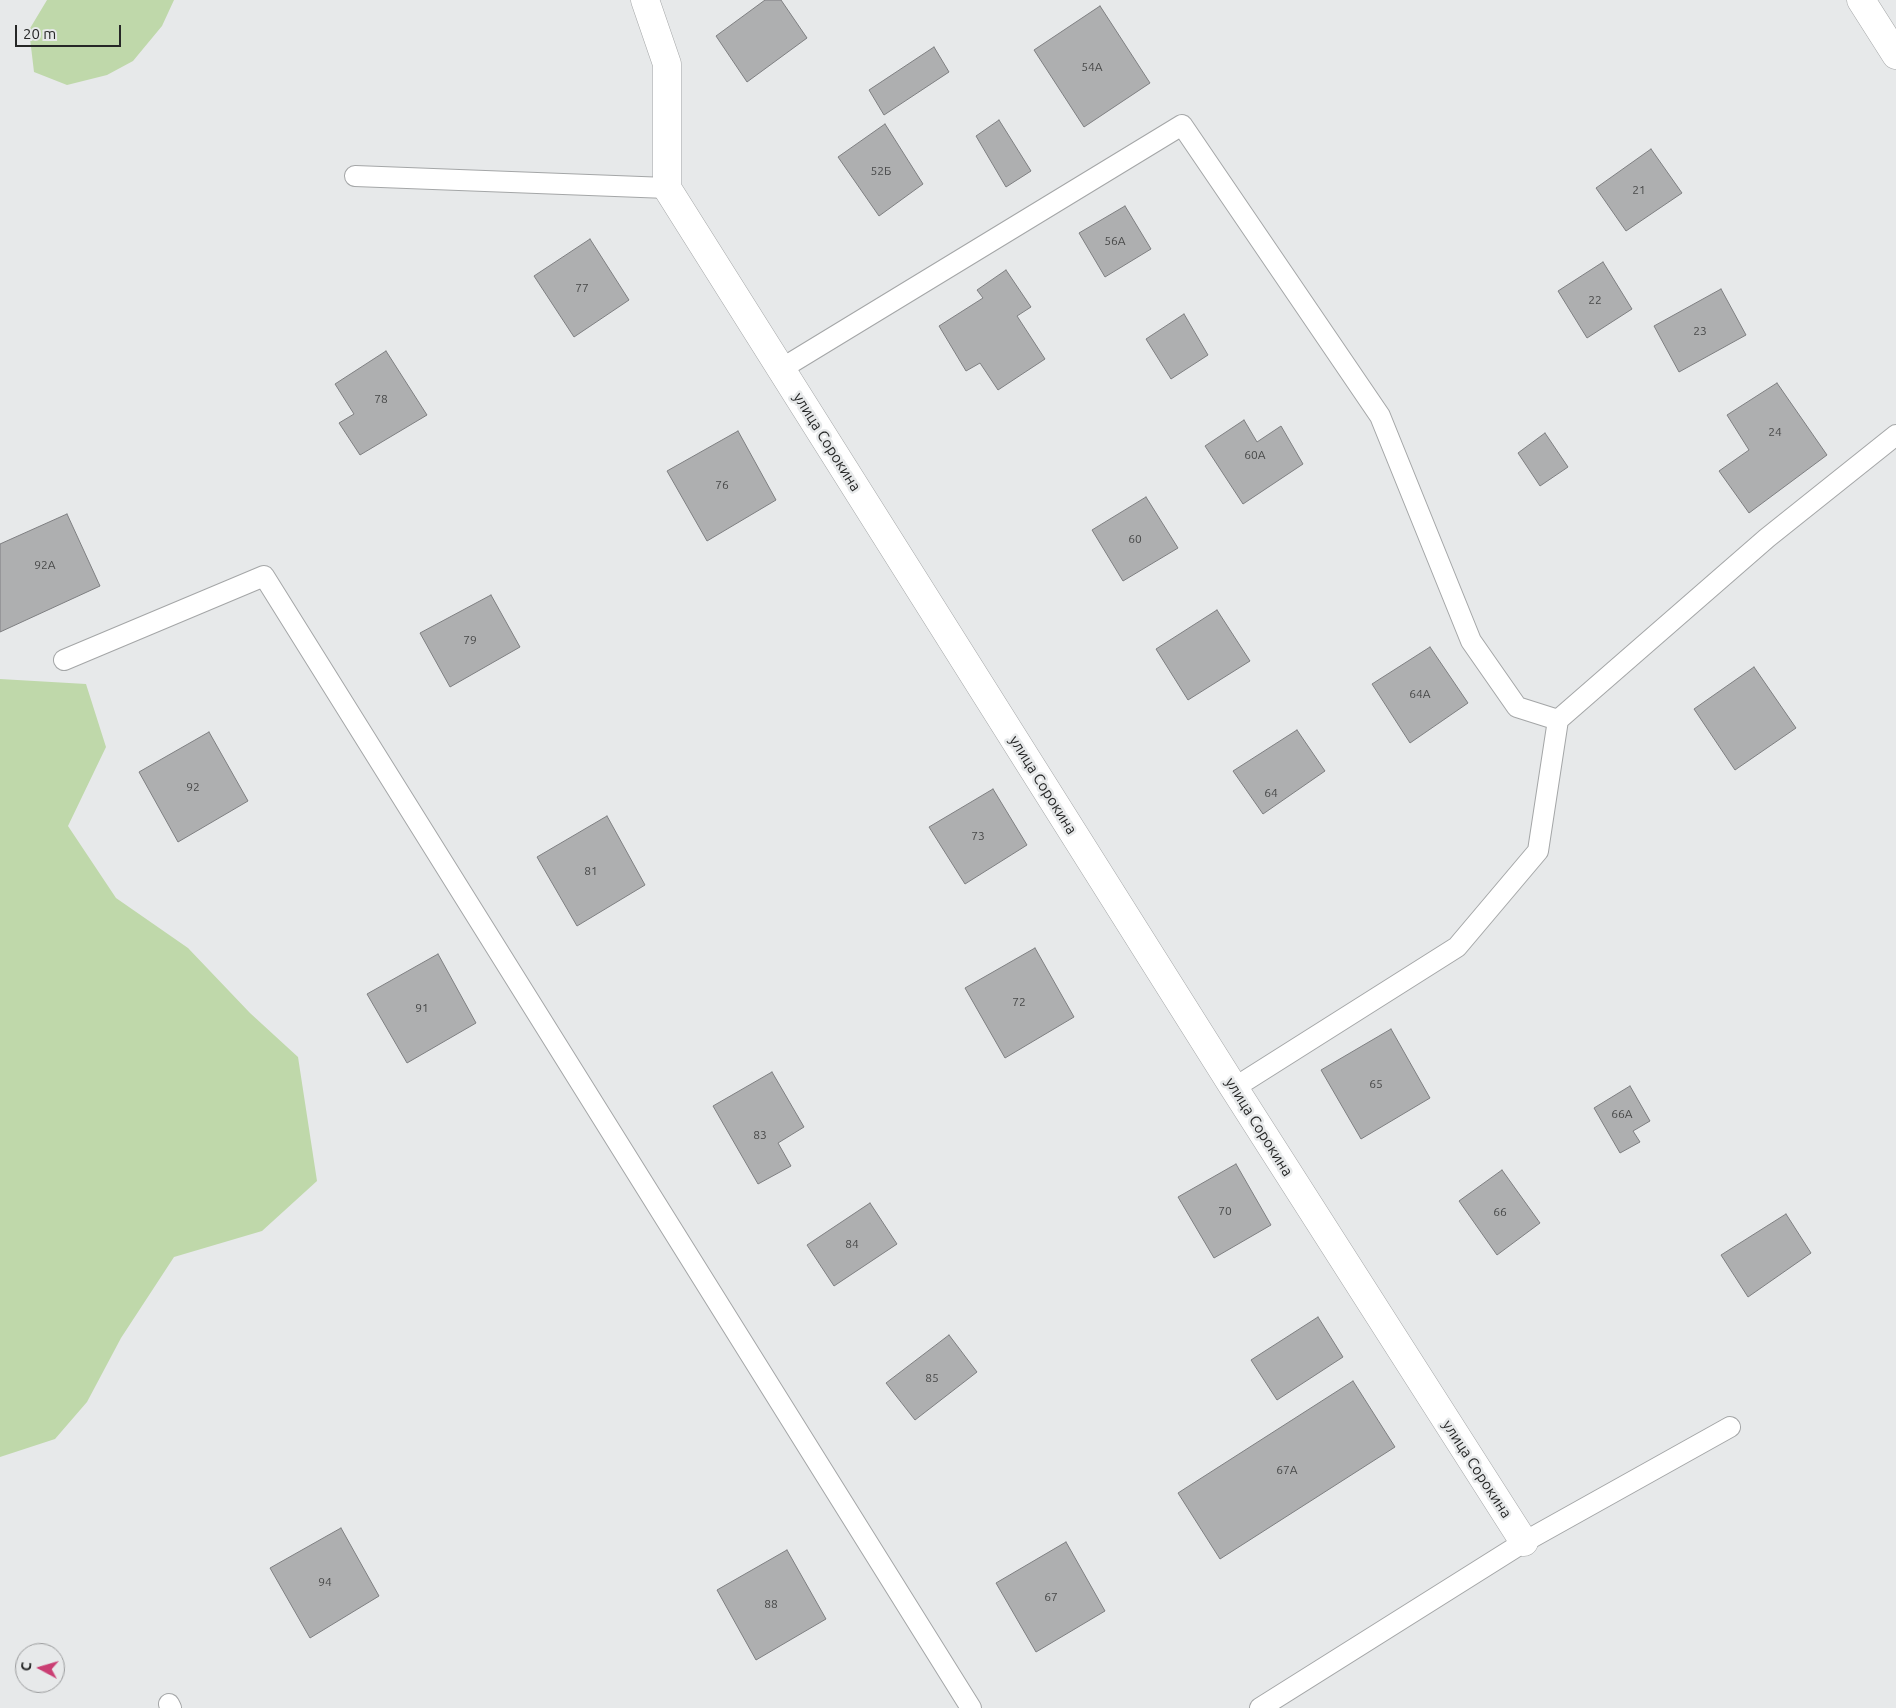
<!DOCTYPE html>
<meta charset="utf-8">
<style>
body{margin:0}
#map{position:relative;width:1896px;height:1708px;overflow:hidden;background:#e7e9ea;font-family:Ubuntu,sans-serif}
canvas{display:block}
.north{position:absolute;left:15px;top:1643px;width:50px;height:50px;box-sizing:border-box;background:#e7e9ea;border:1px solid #9a9b9c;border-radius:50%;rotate:276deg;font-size:14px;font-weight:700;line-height:20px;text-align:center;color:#262727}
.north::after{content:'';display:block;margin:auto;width:18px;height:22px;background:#ca3e73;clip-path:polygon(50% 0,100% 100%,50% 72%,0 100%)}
.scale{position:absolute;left:15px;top:25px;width:106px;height:22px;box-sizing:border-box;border:2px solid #262727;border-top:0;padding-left:6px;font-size:15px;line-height:18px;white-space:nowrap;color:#262727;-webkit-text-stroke:4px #e7e9ea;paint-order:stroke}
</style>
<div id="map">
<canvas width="1896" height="1708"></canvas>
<div class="north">С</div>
<div class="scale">20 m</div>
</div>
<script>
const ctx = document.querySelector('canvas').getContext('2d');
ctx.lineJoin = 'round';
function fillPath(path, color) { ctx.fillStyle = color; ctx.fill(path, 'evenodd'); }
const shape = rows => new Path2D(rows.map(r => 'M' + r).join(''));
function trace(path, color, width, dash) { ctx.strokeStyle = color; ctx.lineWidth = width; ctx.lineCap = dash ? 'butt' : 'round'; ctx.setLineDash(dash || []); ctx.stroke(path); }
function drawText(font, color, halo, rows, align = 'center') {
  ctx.font = font + ' Ubuntu,sans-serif'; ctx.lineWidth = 5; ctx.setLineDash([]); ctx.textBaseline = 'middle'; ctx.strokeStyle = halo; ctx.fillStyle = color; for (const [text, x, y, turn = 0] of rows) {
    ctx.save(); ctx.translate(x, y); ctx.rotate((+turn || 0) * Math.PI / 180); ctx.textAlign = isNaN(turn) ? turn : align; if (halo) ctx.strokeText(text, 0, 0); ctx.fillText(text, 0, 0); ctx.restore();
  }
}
fillPath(shape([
 [47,0,174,0,162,26,133,61,107,75,67,85,34,72,29,30],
 [0,679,86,684,106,747,68,826,116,898,188,948,250,1013,298,1057,317,1181,262,1231,174,1257,121,1338,87,1402,55,1439,0,1457]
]), '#bfd8aa');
const building = shape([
 [765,0,781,0,807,38,747,82,716,36,765,0],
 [1100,6,1150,83,1084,127,1034,50,1100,6],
 [934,47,949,72,884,115,869,90,934,47],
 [999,120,1031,171,1006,187,976,136,999,120],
 [885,124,923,184,879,216,838,157,885,124],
 [1651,149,1682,193,1626,231,1596,188,1651,149],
 [1125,206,1151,249,1105,277,1079,233,1125,206],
 [590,239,629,300,574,337,534,276,590,239],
 [1603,262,1632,309,1587,338,1558,291,1603,262],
 [1006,270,1031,307,1017,316,1045,359,998,390,980,363,966,371,939,326,983,298,977,290,1006,270],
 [1721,289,1746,335,1679,372,1654,326,1721,289],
 [1184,314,1208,355,1171,379,1146,339,1184,314],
 [386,351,427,415,360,455,339,423,354,414,335,384,386,351],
 [1777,383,1827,455,1749,513,1719,471,1749,450,1727,415,1777,383],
 [1244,420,1257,442,1281,426,1303,464,1243,504,1205,446,1244,420],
 [738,431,776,500,707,541,667,471,738,431],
 [1545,433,1568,467,1540,486,1518,453,1545,433],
 [1146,497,1178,548,1123,581,1092,530,1146,497],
 [67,514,100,586,0,632,0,544,67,514],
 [491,595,520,647,450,687,420,633,491,595],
 [1217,610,1250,661,1188,700,1156,649,1217,610],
 [1430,647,1468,703,1410,743,1372,684,1430,647],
 [1754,667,1796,728,1735,770,1694,709,1754,667],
 [1297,730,1325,771,1263,814,1233,771,1297,730],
 [209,732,248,801,178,842,139,772,209,732],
 [993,789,1027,845,965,884,929,827,993,789],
 [607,816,645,885,577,926,537,857,607,816],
 [1035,948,1074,1017,1005,1058,965,988,1035,948],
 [438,954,476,1023,407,1063,367,994,438,954],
 [1391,1029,1430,1098,1361,1139,1321,1070,1391,1029],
 [772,1072,804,1127,778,1143,791,1166,758,1184,713,1106,772,1072],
 [1630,1086,1650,1121,1633,1131,1640,1142,1620,1153,1594,1108,1630,1086],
 [1236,1164,1271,1225,1214,1258,1178,1197,1236,1164],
 [1502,1170,1540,1223,1497,1255,1459,1201,1502,1170],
 [870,1203,897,1244,834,1286,807,1245,870,1203],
 [1786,1214,1811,1253,1748,1297,1721,1255,1786,1214],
 [1318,1317,1343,1357,1277,1400,1251,1360,1318,1317],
 [949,1335,977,1372,915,1420,886,1383,949,1335],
 [1353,1381,1395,1447,1220,1559,1178,1493,1353,1381],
 [341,1528,379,1596,310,1638,270,1568,341,1528],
 [1066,1542,1105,1611,1036,1652,996,1583,1066,1542],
 [787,1550,826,1619,756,1660,717,1590,787,1550]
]);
fillPath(building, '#aeafb0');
trace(building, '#7e7f81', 1);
const lane = shape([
 [355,176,667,188],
 [781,369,1182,125,1380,416,1471,641,1517,707,1558,720,1767,538,1896,435],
 [64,660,264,576,971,1708],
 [1234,1088,1457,947,1538,851,1558,720],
 [169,1704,171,1708],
 [1260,1708,1524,1542,1730,1427]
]);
const street = shape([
 [645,0,667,64,667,188,1234,1088,1524,1542],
 [1861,0,1896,55]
]);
trace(lane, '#a4a6a7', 22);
trace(street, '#a4a6a7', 29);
trace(lane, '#fff', 20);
trace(street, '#fff', 28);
drawText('12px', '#484949', null, [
 ["54А",1092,67],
 ["52Б",881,171],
 ["21",1639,190],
 ["56А",1115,241],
 ["77",582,288],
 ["22",1595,300],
 ["23",1700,331],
 ["78",381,399],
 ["24",1775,432],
 ["60А",1255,455],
 ["76",722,485],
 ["60",1135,539],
 ["92А",45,565],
 ["79",470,640],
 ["64А",1420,694],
 ["92",193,787],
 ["64",1271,793],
 ["73",978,836],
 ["81",591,871],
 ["72",1019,1002],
 ["91",422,1008],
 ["65",1376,1084],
 ["66А",1622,1114],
 ["83",760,1135],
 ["70",1225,1211],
 ["66",1500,1212],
 ["84",852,1244],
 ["85",932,1378],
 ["67А",1287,1470],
 ["94",325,1582],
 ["67",1051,1597],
 ["88",771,1604]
]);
drawText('15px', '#262727', '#e7e9ea', [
 ["улица Сорокина",827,442,58],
 ["улица Сорокина",1043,785,58],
 ["улица Сорокина",1259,1127,58],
 ["улица Сорокина",1477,1469,57]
]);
</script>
